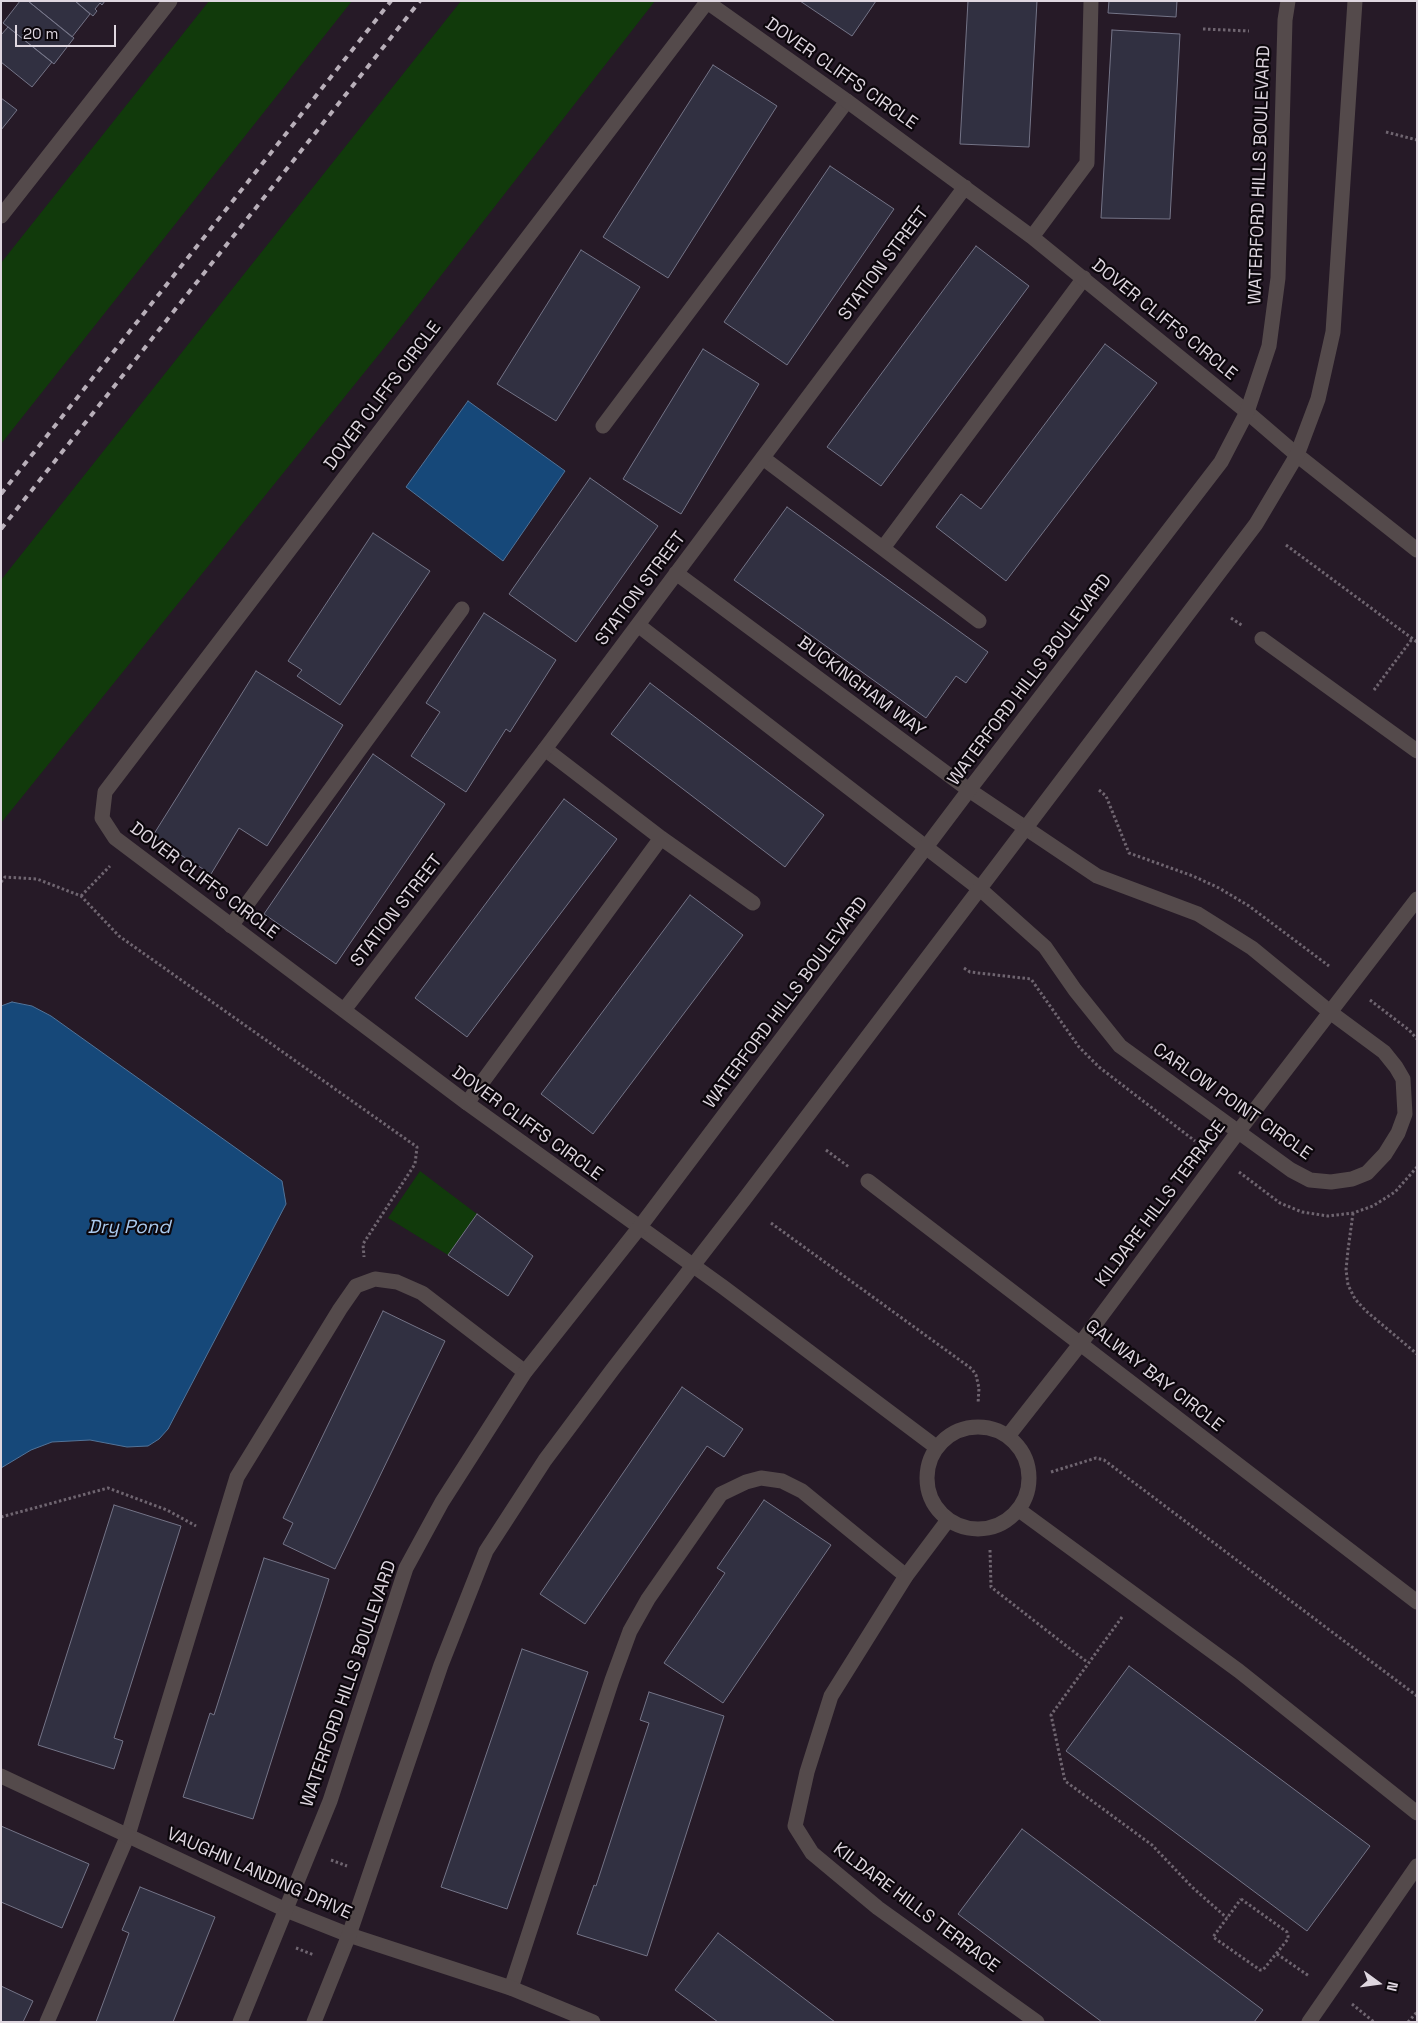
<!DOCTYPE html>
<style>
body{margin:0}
#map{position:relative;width:1418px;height:2023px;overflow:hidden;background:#261a27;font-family:"Space Grotesk",sans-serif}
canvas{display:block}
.frame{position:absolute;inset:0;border:2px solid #dfd7e0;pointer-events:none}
.north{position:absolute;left:1353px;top:1958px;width:50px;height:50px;-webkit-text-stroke:4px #0c070c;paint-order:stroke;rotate:104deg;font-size:14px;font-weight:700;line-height:20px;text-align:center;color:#dfd7e0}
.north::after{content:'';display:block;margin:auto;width:18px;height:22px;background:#dfd7e0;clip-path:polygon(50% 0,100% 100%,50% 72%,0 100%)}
.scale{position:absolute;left:15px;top:25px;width:101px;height:22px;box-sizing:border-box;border:2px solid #dfd7e0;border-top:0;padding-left:6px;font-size:15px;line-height:18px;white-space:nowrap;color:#dfd7e0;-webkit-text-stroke:4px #0c070c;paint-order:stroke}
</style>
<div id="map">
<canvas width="1418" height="2023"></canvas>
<div class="frame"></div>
<div class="north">N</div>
<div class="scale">20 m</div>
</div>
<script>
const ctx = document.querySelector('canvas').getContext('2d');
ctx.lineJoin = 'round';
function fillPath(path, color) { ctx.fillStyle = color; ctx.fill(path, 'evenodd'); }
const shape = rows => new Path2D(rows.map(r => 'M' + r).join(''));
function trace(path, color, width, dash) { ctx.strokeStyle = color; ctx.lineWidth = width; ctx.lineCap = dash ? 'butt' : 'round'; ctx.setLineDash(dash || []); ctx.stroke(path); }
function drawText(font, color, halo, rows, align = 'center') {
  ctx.font = font + ' "Space Grotesk",sans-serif'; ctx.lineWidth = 4.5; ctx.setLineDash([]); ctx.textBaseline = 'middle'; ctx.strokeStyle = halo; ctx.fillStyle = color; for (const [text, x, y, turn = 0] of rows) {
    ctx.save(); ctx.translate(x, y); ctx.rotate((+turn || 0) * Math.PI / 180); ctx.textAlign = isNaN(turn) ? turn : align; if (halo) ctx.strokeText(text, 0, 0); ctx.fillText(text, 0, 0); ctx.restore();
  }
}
fillPath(shape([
 [209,1,352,1,1,444,1,263],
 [461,1,655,1,397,332,1,823,1,580],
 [420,1171,477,1214,448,1255,388,1218]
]), '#113a0b');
const water = shape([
 [468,401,565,471,503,561,406,487,468,401],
 [12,1002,32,1006,51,1016,282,1181,286,1204,168,1429,159,1439,148,1446,127,1447,90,1440,52,1442,31,1450,1,1468,1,1006,12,1002]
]);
fillPath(water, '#164879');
trace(water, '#527398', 1);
const building = shape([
 [20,1,28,1,74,38,54,64,3,23,20,1],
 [28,1,75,1,90,14,72,37,28,1],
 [75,1,105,1,102,5,100,3,95,9,97,11,93,16,75,1],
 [800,1,876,1,852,36,800,1],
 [968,1,1037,1,1029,147,960,144,968,1],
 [1109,1,1177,1,1176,17,1108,13,1109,1],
 [8,27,52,62,32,87,1,62,1,35,8,27],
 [1112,30,1180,34,1170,219,1101,218,1112,30],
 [713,65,777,106,668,278,603,237,713,65],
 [1,98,17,110,1,130,1,98],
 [830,166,894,209,787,365,724,322,830,166],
 [976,246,1029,286,881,486,827,447,976,246],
 [581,250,640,287,556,421,497,384,581,250],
 [1105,344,1157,383,1006,581,936,527,961,494,981,509,1105,344],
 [703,349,759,384,681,514,623,479,703,349],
 [590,478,658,526,576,642,509,594,590,478],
 [787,507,988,652,966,683,956,676,926,718,734,580,787,507],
 [373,533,430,571,340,705,297,676,302,670,288,661,373,533],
 [484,613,556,660,510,732,506,729,466,792,411,756,440,712,426,703,484,613],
 [256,671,343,725,267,846,239,828,211,874,152,837,256,671],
 [650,683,824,815,785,867,611,734,650,683],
 [373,754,445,804,336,964,264,914,373,754],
 [564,799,617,839,467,1037,415,998,564,799],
 [690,895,743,935,593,1134,541,1094,690,895],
 [477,1214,533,1256,508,1296,448,1255,477,1214],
 [383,1311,445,1341,335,1569,283,1544,293,1523,283,1518,383,1311],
 [682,1387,743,1429,724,1457,707,1446,585,1624,540,1594,682,1387],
 [764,1500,831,1545,723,1703,664,1663,725,1573,717,1568,764,1500],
 [114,1505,181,1526,114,1738,123,1741,114,1769,38,1745,114,1505],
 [264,1558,329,1579,253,1819,183,1797,210,1713,214,1715,264,1558],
 [522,1649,588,1672,507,1909,441,1887,522,1649],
 [1129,1666,1370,1846,1307,1931,1066,1751,1129,1666],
 [649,1692,724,1716,647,1956,577,1934,594,1885,596,1886,649,1723,640,1720,649,1692],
 [1,1826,89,1864,62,1928,1,1902,1,1826],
 [1022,1829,1263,2010,1254,2022,1102,2022,958,1914,1022,1829],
 [140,1887,215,1917,173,2022,96,2022,129,1933,122,1930,140,1887],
 [718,1933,835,2022,718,2022,675,1990,718,1933],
 [1,1986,33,2001,23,2022,1,2022,1,1986]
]);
fillPath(building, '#313041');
trace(building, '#747487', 1);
trace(shape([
 [1203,29,1249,31],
 [1386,132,1417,140],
 [1286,545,1417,642],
 [1231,618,1243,626],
 [1374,690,1412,639],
 [1099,790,1106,796,1129,853,1193,876,1219,888,1249,906,1329,966],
 [1,882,5,877,37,879,81,896,119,936,417,1147,415,1164,363,1244,364,1257],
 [81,896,110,866],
 [964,968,970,972,1031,979,1079,1047,1099,1067,1195,1141],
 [1370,1000,1409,1030,1417,1039],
 [826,1150,849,1167],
 [1239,1172,1280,1203,1302,1212,1328,1216,1353,1213,1373,1206,1395,1192,1417,1167],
 [1353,1213,1348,1250,1346,1270,1348,1285,1355,1299,1366,1311,1417,1354],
 [771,1223,972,1369,976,1375,979,1388,978,1404],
 [1051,1472,1096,1458,1104,1460,1417,1696],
 [1,1517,108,1488,167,1510,196,1526],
 [990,1550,991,1587,1087,1662],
 [1122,1617,1051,1715,1065,1781,1152,1845,1192,1887,1227,1918],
 [331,1860,347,1866],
 [1241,1899,1287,1932,1288,1936,1288,1939,1263,1970,1260,1970,1213,1937,1241,1899],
 [296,1948,314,1955],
 [1277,1954,1309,1976],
 [1352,2004,1374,2022],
 [1408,2022,1417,2012]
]), '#6f6570', 3, [2.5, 2.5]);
trace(shape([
 [603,426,847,101],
 [763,458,979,621],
 [883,548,1084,278],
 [545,749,661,838,753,903],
 [231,926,462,609],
 [467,1103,661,838],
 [511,1988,612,1680,630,1631,648,1599,721,1494,746,1482,761,1478,782,1481,802,1491,906,1576],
 [47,2022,128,1835,237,1477,340,1309,356,1286,375,1279,397,1282,422,1293,525,1372]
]), '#544a4b', 15);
trace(shape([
 [1,216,170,1],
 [1032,237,1087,163,1091,1],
 [638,625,980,889,1045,947,1075,990,1120,1046,1291,1170,1310,1180,1331,1182,1352,1179,1367,1173,1385,1154,1398,1133,1405,1114,1403,1079,1396,1067,1384,1052,1330,1012,1252,948,1198,914,1097,876,969,790,676,573],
 [1262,639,1417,751],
 [344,1010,545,749,965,187],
 [868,1181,1417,1602],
 '927 1478a51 51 0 1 1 102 0a51 51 0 1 1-102 0Z',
 [1008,1436,1081,1343,1238,1132,1417,899],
 [936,1447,723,1287,467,1103,115,838,102,818,105,792,707,2,847,101,1032,237,1247,412,1297,455,1417,550],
 [1019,1510,1239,1671,1417,1813],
 [948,1520,906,1576,831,1696,807,1772,795,1826,812,1853,878,1908,1037,2022],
 [1,1776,286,1910,349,1935,511,1988,593,2022],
 [1309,2022,1417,1866]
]), '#544a4b', 15);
trace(shape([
 [240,2022,330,1801,406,1568,442,1502,525,1372,639,1228,969,790,1221,462,1247,412,1269,346,1278,278,1285,20,1288,1],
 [314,2022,349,1935,441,1665,486,1551,545,1460,613,1369,743,1201,1256,524,1297,455,1318,399,1333,332,1355,1]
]), '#544a4b', 15);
trace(shape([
 [1,494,391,1],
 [1,529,420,1]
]), '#b8afb9', 4, [6, 6]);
drawText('18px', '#dfd7e0', '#0c070c', [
 ["DOVER CLIFFS CIRCLE",841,74,35],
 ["WATERFORD HILLS BOULEVARD",1260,175,-88],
 ["STATION STREET",884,264,-53],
 ["DOVER CLIFFS CIRCLE",1164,320,39],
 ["DOVER CLIFFS CIRCLE",383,396,-53],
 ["STATION STREET",641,589,-53],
 ["WATERFORD HILLS BOULEVARD",1030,680,-53],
 ["BUCKINGHAM WAY",861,687,37],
 ["DOVER CLIFFS CIRCLE",204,881,37],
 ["STATION STREET",397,911,-52],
 ["WATERFORD HILLS BOULEVARD",786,1003,-53],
 ["CARLOW POINT CIRCLE",1232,1102,35],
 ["DOVER CLIFFS CIRCLE",527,1124,36],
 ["KILDARE HILLS TERRACE",1161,1204,-53],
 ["GALWAY BAY CIRCLE",1154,1376,38],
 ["WATERFORD HILLS BOULEVARD",349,1684,-71],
 ["VAUGHN LANDING DRIVE",259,1874,24],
 ["KILDARE HILLS TERRACE",916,1908,37]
]);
drawText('italic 19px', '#aacaee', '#0c070c', [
 ["Dry Pond",129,1228]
]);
</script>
